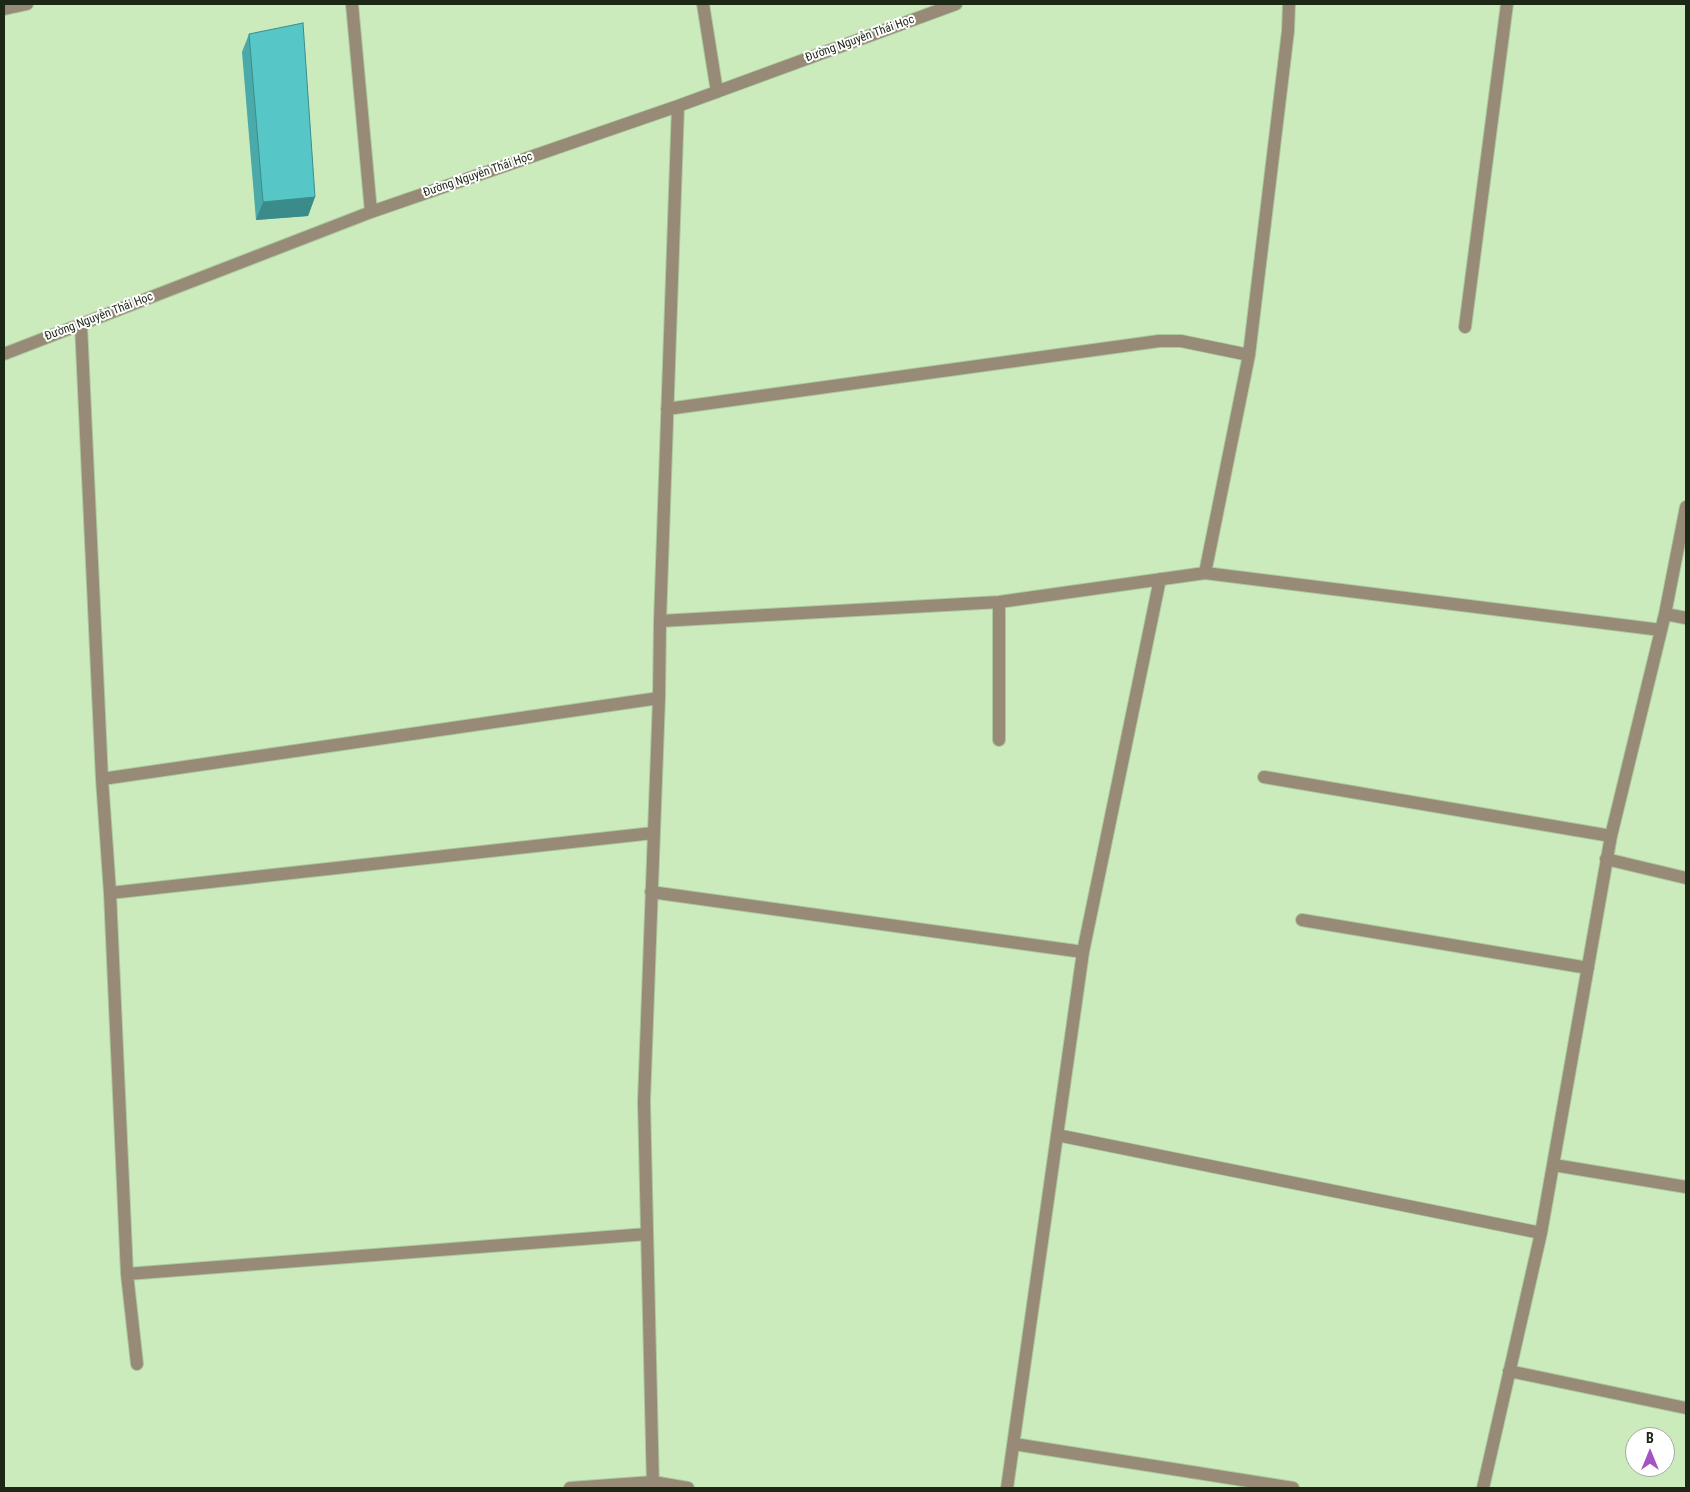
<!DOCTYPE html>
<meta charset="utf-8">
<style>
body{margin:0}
#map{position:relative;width:1690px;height:1492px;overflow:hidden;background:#ccebbd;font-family:"Roboto Condensed",sans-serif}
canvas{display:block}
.frame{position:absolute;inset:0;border:5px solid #1c2716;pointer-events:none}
.north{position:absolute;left:1625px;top:1427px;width:50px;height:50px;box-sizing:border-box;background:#fff;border:1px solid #a4a9a2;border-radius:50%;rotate:0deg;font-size:14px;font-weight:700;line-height:20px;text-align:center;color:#1c2716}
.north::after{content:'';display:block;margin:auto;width:18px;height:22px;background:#a353c3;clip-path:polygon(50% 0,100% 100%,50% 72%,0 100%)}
</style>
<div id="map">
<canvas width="1690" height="1492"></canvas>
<div class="frame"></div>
<div class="north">B</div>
</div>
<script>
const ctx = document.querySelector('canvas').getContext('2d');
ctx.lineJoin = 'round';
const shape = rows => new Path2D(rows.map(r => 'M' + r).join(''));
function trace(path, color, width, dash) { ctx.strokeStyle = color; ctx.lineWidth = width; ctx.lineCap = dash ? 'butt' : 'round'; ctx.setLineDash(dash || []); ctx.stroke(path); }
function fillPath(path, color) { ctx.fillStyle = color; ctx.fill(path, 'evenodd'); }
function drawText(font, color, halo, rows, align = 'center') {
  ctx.font = font + ' "Roboto Condensed",sans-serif'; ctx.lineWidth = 4; ctx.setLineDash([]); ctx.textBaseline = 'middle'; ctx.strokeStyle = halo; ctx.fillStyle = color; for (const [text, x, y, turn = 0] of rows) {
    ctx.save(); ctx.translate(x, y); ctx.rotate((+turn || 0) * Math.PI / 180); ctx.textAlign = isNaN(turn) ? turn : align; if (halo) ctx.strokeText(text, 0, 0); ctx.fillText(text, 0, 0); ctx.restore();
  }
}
const minor = shape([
 [352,4,371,212],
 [703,4,717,92],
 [4,9,27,4],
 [81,325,102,779,110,893,127,1274,137,1364],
 [1465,327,1507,4],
 [4,354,371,212,678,106,956,4],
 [1249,355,1288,31,1289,4],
 [667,409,1159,341,1181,341,1249,355,1205,573],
 [999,602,999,740],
 [1665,614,1686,618],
 [660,621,999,602,1205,573,1661,630],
 [1264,777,1611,836],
 [102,779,659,698],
 [1606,859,1686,878],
 [651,892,1083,952,1007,1488],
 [110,893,653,833],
 [1302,920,1588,968],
 [1083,952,1160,579],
 [1057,1135,1541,1233],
 [1554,1165,1686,1187],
 [127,1274,647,1234],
 [1509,1371,1686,1408],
 [1014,1444,1293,1488],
 [570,1488,653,1482,688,1488],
 [653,1488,644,1101,659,698,660,621,678,106],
 [1483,1488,1541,1233,1611,836,1665,614,1686,507]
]);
trace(minor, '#acc89f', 14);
trace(minor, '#978a77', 12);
fillPath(shape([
 [249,34,315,197,308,216,256,220,242,52]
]), '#4aaaaa');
fillPath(shape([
 [315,197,308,216,256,220,263,202]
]), '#3c8b8b');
const building = shape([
 [303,23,315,197,263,202,249,34,303,23]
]);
fillPath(building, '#56c6c6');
trace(building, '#3c8b8b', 1);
drawText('12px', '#1c2716', '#fff', [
 ["Đường Nguyễn Thái Học",860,39,-20],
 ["Đường Nguyễn Thái Học",478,175,-19],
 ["Đường Nguyễn Thái Học",99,317,-21]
]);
</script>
